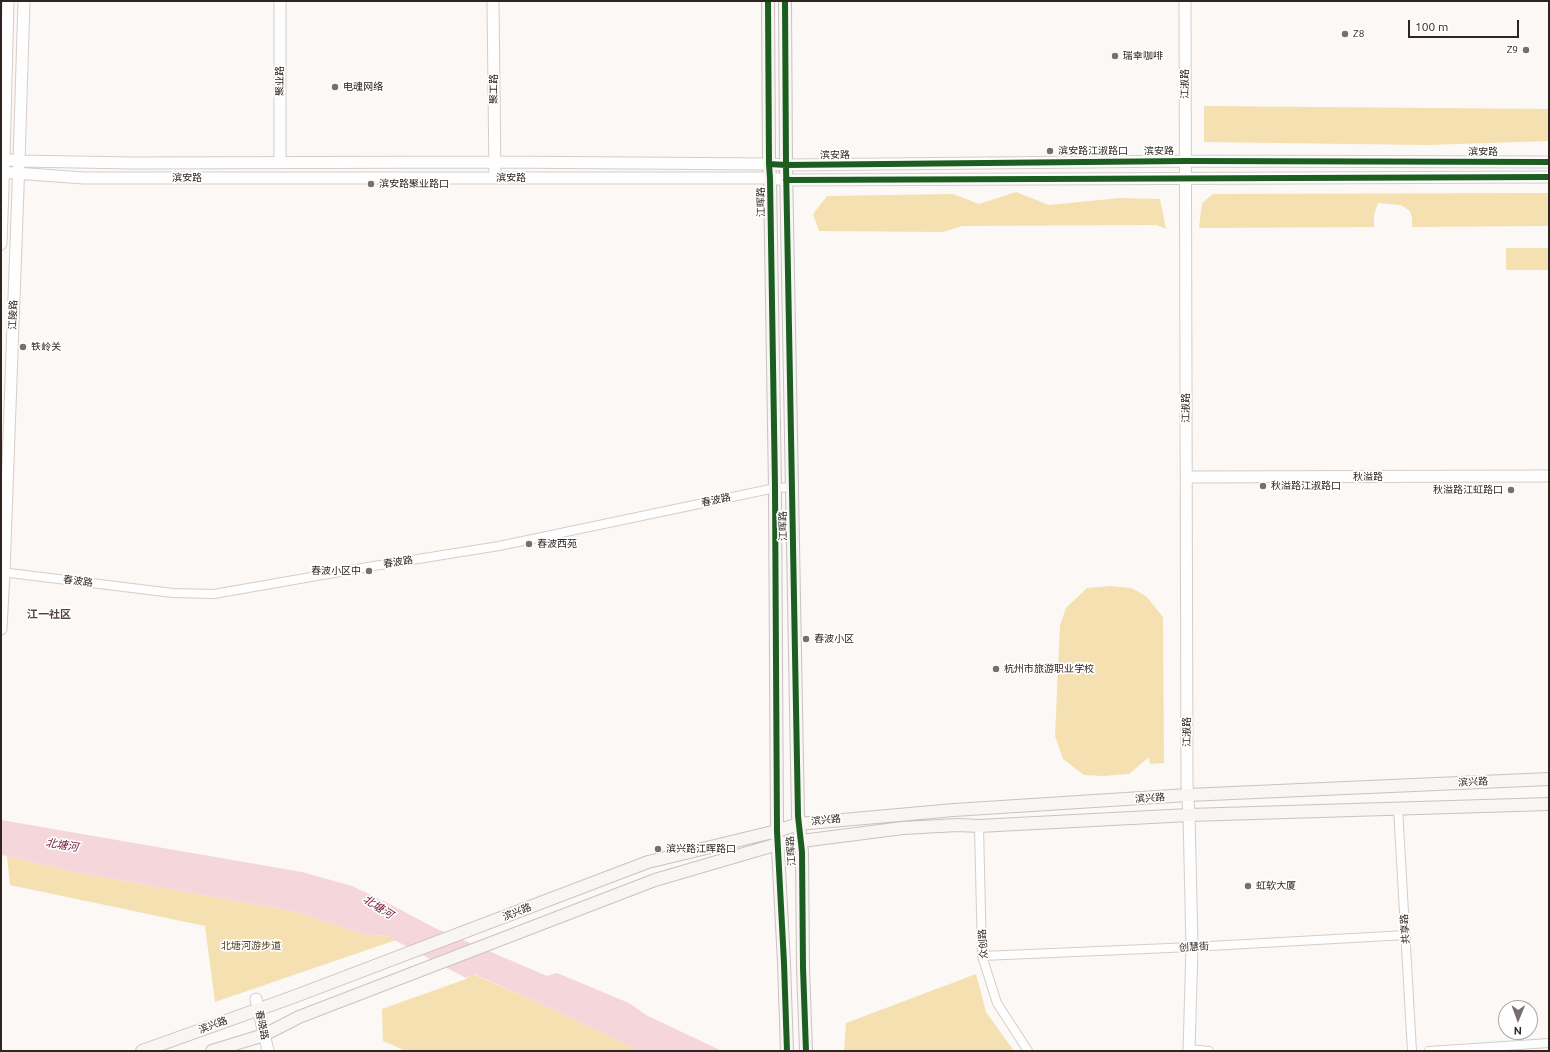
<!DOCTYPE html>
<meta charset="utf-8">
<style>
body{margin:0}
#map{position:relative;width:1550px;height:1052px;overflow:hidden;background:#fbf8f6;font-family:Ubuntu,sans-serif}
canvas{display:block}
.frame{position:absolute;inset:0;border:2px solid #2e2521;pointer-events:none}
.north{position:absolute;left:1498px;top:1000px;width:40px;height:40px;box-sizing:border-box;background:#fff;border:1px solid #aba8a6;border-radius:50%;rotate:181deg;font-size:11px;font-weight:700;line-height:16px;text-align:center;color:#2e2521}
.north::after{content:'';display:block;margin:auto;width:14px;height:18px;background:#766f6c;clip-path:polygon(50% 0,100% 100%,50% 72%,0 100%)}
.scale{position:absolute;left:1408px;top:20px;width:111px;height:18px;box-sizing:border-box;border:2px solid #2e2521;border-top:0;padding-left:5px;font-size:12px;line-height:14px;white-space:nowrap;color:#2e2521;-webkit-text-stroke:3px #fff;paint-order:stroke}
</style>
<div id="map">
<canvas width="1550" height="1052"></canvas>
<div class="frame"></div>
<div class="north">N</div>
<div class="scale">100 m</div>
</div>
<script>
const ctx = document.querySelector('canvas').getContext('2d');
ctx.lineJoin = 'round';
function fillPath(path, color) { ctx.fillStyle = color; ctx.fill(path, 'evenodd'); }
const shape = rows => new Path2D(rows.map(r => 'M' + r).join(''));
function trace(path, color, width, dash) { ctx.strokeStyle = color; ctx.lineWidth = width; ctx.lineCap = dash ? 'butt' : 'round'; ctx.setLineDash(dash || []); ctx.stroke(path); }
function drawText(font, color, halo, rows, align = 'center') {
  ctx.font = font + ' Ubuntu,"Noto Sans SC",sans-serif'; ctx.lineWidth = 3.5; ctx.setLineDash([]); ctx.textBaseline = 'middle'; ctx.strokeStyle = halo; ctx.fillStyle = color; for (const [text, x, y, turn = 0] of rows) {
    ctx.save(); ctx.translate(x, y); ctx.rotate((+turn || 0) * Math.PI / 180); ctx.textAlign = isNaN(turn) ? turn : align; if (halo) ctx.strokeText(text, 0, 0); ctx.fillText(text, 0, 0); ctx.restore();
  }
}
fillPath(shape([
 [1204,106,1549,109,1549,141,1427,145,1204,142],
 [1016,192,1049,205,1120,198,1160,199,1166,229,1156,225,962,226,943,232,819,231,813,214,827,196,953,194,979,204],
 [1549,193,1549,226,1412,227,1412,218,1410,211,1401,205,1378,203,1374,215,1374,227,1199,228,1202,203,1213,194],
 [1506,248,1549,248,1549,270,1506,270],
 [1111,586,1131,588,1146,596,1163,617,1164,763,1150,764,1149,757,1129,774,1103,776,1084,775,1063,759,1055,736,1060,625,1066,608,1087,588],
 [7,856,79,873,293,911,369,936,385,935,396,940,215,1002,205,926,10,885],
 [473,974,552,1009,639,1051,406,1051,383,1041,382,1009,466,979],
 [976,974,986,1012,1014,1051,844,1051,846,1023]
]), '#f5e0b1');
fillPath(shape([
 [1,820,302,872,352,886,386,902,435,928,547,976,557,973,629,1003,646,1015,722,1051,639,1051,552,1009,474,974,466,978,385,935,369,936,293,911,79,873,7,856,1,855]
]), '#f5d6db');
const street = shape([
 [1,572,173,593,214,594,368,567,499,546,775,488,792,487],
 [1398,808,1412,1051],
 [979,826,982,956,997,1003,1028,1051],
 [982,956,1192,947,1406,935],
 [1190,1049,1209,1051],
 [1429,1051,1549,1043]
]);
const secondary = shape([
 [493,1,495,178],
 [1185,1,1187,784,1189,815,1192,947,1189,1051],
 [1,159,19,161,133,163,495,162,769,164,786,165,1185,161,1549,162],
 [280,162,280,1],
 [1,172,84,178,770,178,786,180,1549,177],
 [1,244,4,159,8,1],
 [1187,477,1549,476],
 [1,629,4,572,19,161,24,1],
 [256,999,268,1051]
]);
const primary = shape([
 [768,1,769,164,770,178,775,488,777,831,784,963,787,1051],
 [785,1,786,165,798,816,802,852,803,968,806,1051],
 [142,1051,293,997,648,862,777,831,798,824,954,810,1188,795,1549,779],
 [212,1051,264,1035,299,1017,655,880,778,844,903,828,958,825,979,826,1189,815,1549,804]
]);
trace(street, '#d4cecb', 10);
trace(secondary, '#d4cecb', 13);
trace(primary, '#cbc2c0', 14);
trace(street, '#fefefe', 8);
trace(secondary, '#fefefe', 11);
trace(primary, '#f9f5f3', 12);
trace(shape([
 [768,1,769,164,770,178,775,488,777,831,784,963,787,1051],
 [785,1,786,165,798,816,802,852,803,968,806,1051],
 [769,164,786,165,1185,161,1549,162],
 [786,180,1549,177]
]), '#1b5e20', 6);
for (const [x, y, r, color] of [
 [1345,34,4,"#766f6c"],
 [1526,50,4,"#766f6c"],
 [1115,56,4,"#766f6c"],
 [335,87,4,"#766f6c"],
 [1050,151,4,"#766f6c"],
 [371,184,4,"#766f6c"],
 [23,347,4,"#766f6c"],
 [1263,486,4,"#766f6c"],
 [1511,490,4,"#766f6c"],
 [529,544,4,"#766f6c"],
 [369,571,4,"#766f6c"],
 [806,639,4,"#766f6c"],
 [996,669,4,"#766f6c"],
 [658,849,4,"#766f6c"],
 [1248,886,4,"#766f6c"]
]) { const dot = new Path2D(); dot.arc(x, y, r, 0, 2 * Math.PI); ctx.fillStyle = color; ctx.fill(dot); trace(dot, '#fff', 1.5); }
drawText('10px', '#2e2521', '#fff', [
 ["Z8",1353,34],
 ["Z9",1518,50,"right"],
 ["瑞幸咖啡",1123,56],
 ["电魂网络",343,87],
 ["滨安路江淑路口",1058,151],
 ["滨安路聚业路口",379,184],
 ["铁岭关",31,347],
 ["秋溢路江淑路口",1271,486],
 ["秋溢路江虹路口",1503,490,"right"],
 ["春波西苑",537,544],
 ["春波小区中",361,571,"right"],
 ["春波小区",814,639],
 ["杭州市旅游职业学校",1004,669],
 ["滨兴路江晖路口",666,849],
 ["虹软大厦",1256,886]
], 'left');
drawText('10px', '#2e2521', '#fff', [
 ["聚业路",280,81,-90],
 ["江淑路",1185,84,-90],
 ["聚工路",494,89,-90],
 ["滨安路",1159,151,-1],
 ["滨安路",1483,152],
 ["滨安路",835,155,-1],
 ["滨安路",187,178],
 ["滨安路",511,178],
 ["江晖路",761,202,-91],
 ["江陵路",13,315,-88],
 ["江淑路",1186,408,-90],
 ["秋溢路",1368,477],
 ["春波路",716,500,-12],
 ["江晖路",783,526,-91],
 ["春波路",398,562,-9],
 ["春波路",78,581,7],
 ["江淑路",1187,732,-90],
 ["滨兴路",1473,782,-3],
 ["滨兴路",1150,798,-4],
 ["滨兴路",826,820,-6],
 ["江晖路",791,851,-94],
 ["滨兴路",517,912,-21],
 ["共享路",1405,929,-94],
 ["众创路",983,944,-94],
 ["创慧街",1194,947,-3],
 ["滨兴路",213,1025,-20],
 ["春晓路",262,1025,78]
]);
drawText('10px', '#503f15', '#fff', [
 ["北塘河游步道",251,946]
]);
drawText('bold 11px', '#58453d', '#fff', [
 ["江一社区",49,614]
]);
drawText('italic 11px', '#6f1434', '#fff', [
 ["北塘河",62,845,9],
 ["北塘河",378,907,33]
]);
</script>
